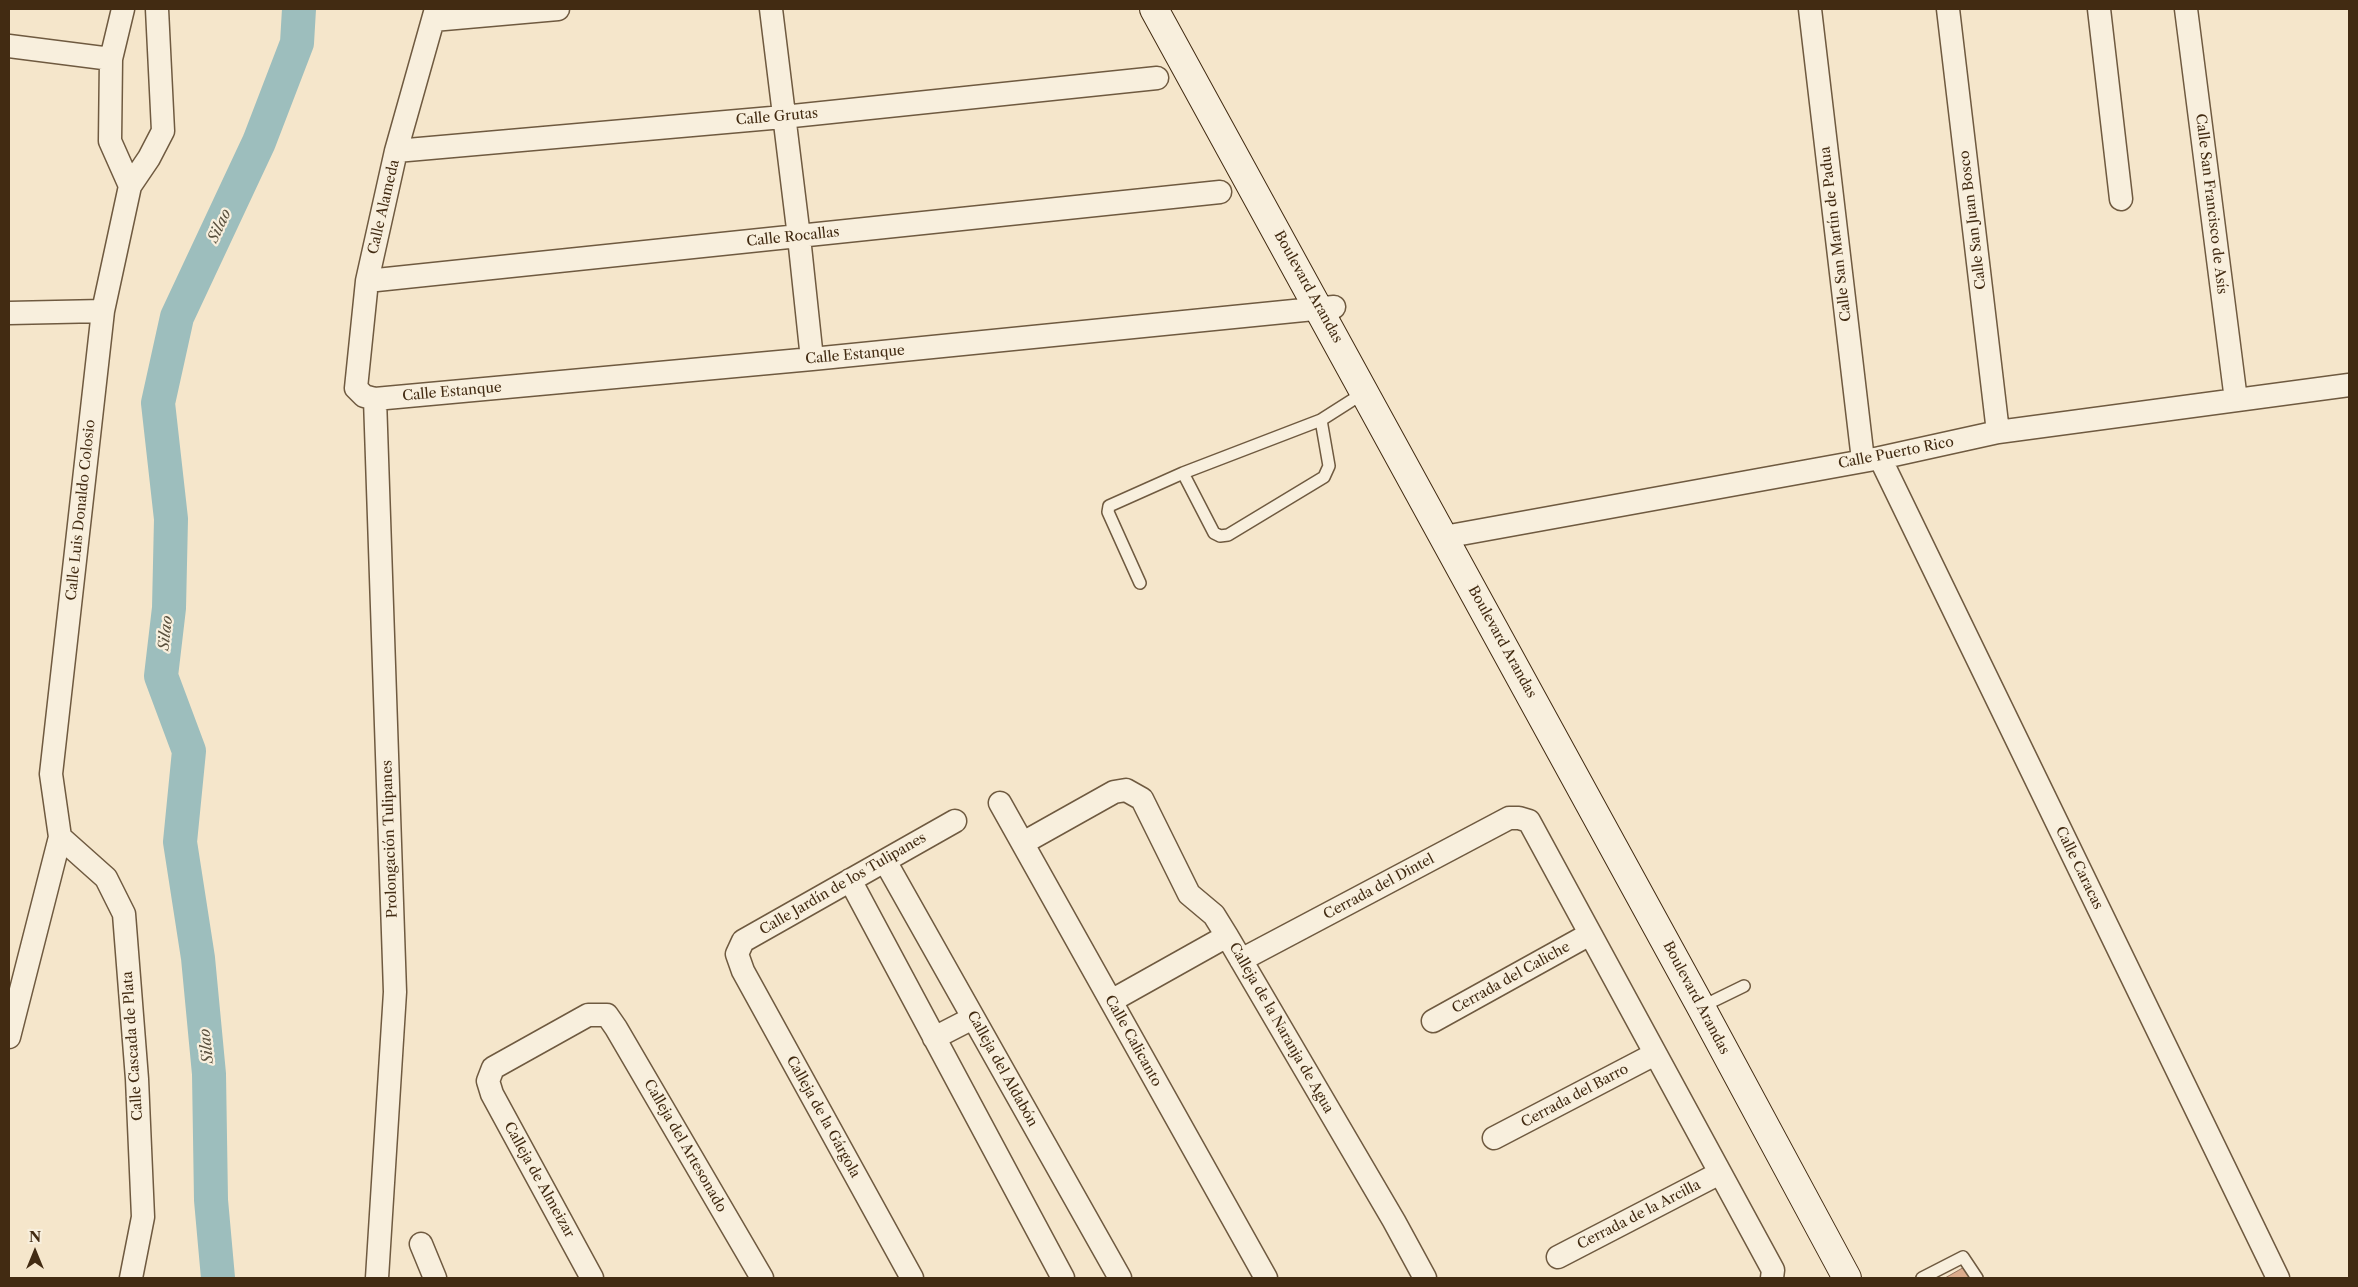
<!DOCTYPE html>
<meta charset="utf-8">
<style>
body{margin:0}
#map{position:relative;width:2358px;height:1287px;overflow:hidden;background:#f5e6cb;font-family:"Libre Caslon Text",serif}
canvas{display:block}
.frame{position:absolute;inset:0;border:10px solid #422b12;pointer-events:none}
.north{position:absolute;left:10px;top:1227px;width:50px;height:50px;-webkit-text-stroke:4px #f8efdd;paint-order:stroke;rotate:0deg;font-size:14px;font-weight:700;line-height:20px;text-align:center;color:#422b12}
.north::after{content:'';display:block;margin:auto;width:18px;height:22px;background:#422b12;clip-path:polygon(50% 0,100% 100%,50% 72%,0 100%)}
</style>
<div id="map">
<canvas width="2358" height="1287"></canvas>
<div class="frame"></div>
<div class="north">N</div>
</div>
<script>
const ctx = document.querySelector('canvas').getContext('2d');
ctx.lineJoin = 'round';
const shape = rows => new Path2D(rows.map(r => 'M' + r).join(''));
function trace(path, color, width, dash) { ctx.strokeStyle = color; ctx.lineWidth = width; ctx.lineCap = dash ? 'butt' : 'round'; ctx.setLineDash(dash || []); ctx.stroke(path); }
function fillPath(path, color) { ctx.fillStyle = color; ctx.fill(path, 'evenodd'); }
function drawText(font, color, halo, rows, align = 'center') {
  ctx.font = font + ' "Libre Caslon Text",serif'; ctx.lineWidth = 4.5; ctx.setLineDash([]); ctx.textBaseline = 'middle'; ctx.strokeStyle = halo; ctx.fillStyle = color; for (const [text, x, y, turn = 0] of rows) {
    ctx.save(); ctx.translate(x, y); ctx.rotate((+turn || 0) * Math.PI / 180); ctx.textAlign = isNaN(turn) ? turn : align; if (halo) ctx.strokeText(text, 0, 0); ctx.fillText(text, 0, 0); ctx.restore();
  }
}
trace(shape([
 [218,1278,211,1200,209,1074,198,958,180,842,189,751,161,676,169,608,171,519,158,403,177,317,259,142,297,43,299,9]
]), '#9dbebd', 34);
const building = shape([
 [1966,1266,1973,1278,1945,1278,1966,1266]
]);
fillPath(building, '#dcac8c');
trace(building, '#9a7862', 1);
const lane = shape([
 [1183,473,1214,533,1220,536,1228,535,1324,477,1329,466,1321,420],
 [1140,583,1108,512,1109,506,1183,473,1321,420,1365,392],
 [1701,1007,1744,986],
 [1922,1278,1963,1257,1977,1278]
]);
const street = shape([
 [123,9,111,59,110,141,130,186],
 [436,9,396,151,367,281,356,388,364,396,375,399,812,359,1334,307],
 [771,9,799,237,812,359],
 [1810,9,1863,460],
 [1948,9,1998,432],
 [2099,9,2121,199],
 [2186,9,2236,400],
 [433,20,558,9],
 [9,46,111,59],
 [396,151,783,117,1157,78],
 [367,281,1220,192],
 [9,313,103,311],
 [375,399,395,992,377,1278],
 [1880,458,2278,1278],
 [1444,537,1880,458,1998,432,2349,385],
 [1000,803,1266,1278],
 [60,837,106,878,124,914,137,1079,143,1217,131,1278],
 [1023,843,1114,792,1126,790,1142,799,1189,894,1214,915,1227,936,1394,1221,1425,1278],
 [885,861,1120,1278],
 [850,880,1063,1278],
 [1241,960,1509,818,1519,818,1529,821,1773,1270,1772,1278],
 [1111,1001,1227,936],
 [1433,1021,1590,934],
 [9,1037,60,837,51,774,103,311,130,186,149,158,163,131,157,9],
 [934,1038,973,1018],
 [1494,1138,1655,1054],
 [421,1244,435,1278],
 [1558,1257,1720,1173],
 [592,1278,492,1094,488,1081,493,1068,588,1015,607,1015,616,1028,762,1278],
 [912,1278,743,971,737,954,743,941,955,821]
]);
const secondary = shape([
 [1154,9,1701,1007,1847,1278]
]);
trace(lane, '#6f5a40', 14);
trace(street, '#6f5a40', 25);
trace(secondary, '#422b12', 30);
trace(lane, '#f8efdd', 11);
trace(street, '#f8efdd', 22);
trace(secondary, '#f8efdd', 28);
drawText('14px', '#422b12', '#f8efdd', [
 ["Calle Grutas",777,117,-5],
 ["Calle San Francisco de Asís",2211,204,83],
 ["Calle Alameda",384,207,-77],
 ["Calle San Juan Bosco",1973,220,-97],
 ["Calle San Martín de Padua",1836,234,-97],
 ["Calle Rocallas",793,237,-6],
 ["Boulevard Arandas",1308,287,61],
 ["Calle Estanque",855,355,-5],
 ["Calle Estanque",452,392,-5],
 ["Calle Puerto Rico",1896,453,-11],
 ["Calle Luis Donaldo Colosio",81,510,-84],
 ["Boulevard Arandas",1502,642,61],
 ["Prolongación Tulipanes",390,839,-92],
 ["Calle Caracas",2079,868,64],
 ["Calle Jardín de los Tulipanes",843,884,-30],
 ["Cerrada del Dintel",1379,887,-28],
 ["Cerrada del Caliche",1511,978,-29],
 ["Boulevard Arandas",1696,998,62],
 ["Calleja de la Naranja de Agua",1281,1028,60],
 ["Calle Calicanto",1133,1041,61],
 ["Calle Cascada de Plata",133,1046,-94],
 ["Calleja del Aldabón",1002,1069,61],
 ["Cerrada del Barro",1575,1096,-28],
 ["Calleja de la Gárgola",823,1117,61],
 ["Calleja del Artesonado",685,1146,60],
 ["Calleja de Almeizar",539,1180,61],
 ["Cerrada de la Arcilla",1639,1215,-27]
]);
drawText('italic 15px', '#59503d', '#f8efdd', [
 ["Silao",220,226,-65],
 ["Silao",166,633,-84],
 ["Silao",207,1046,-96]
]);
</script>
